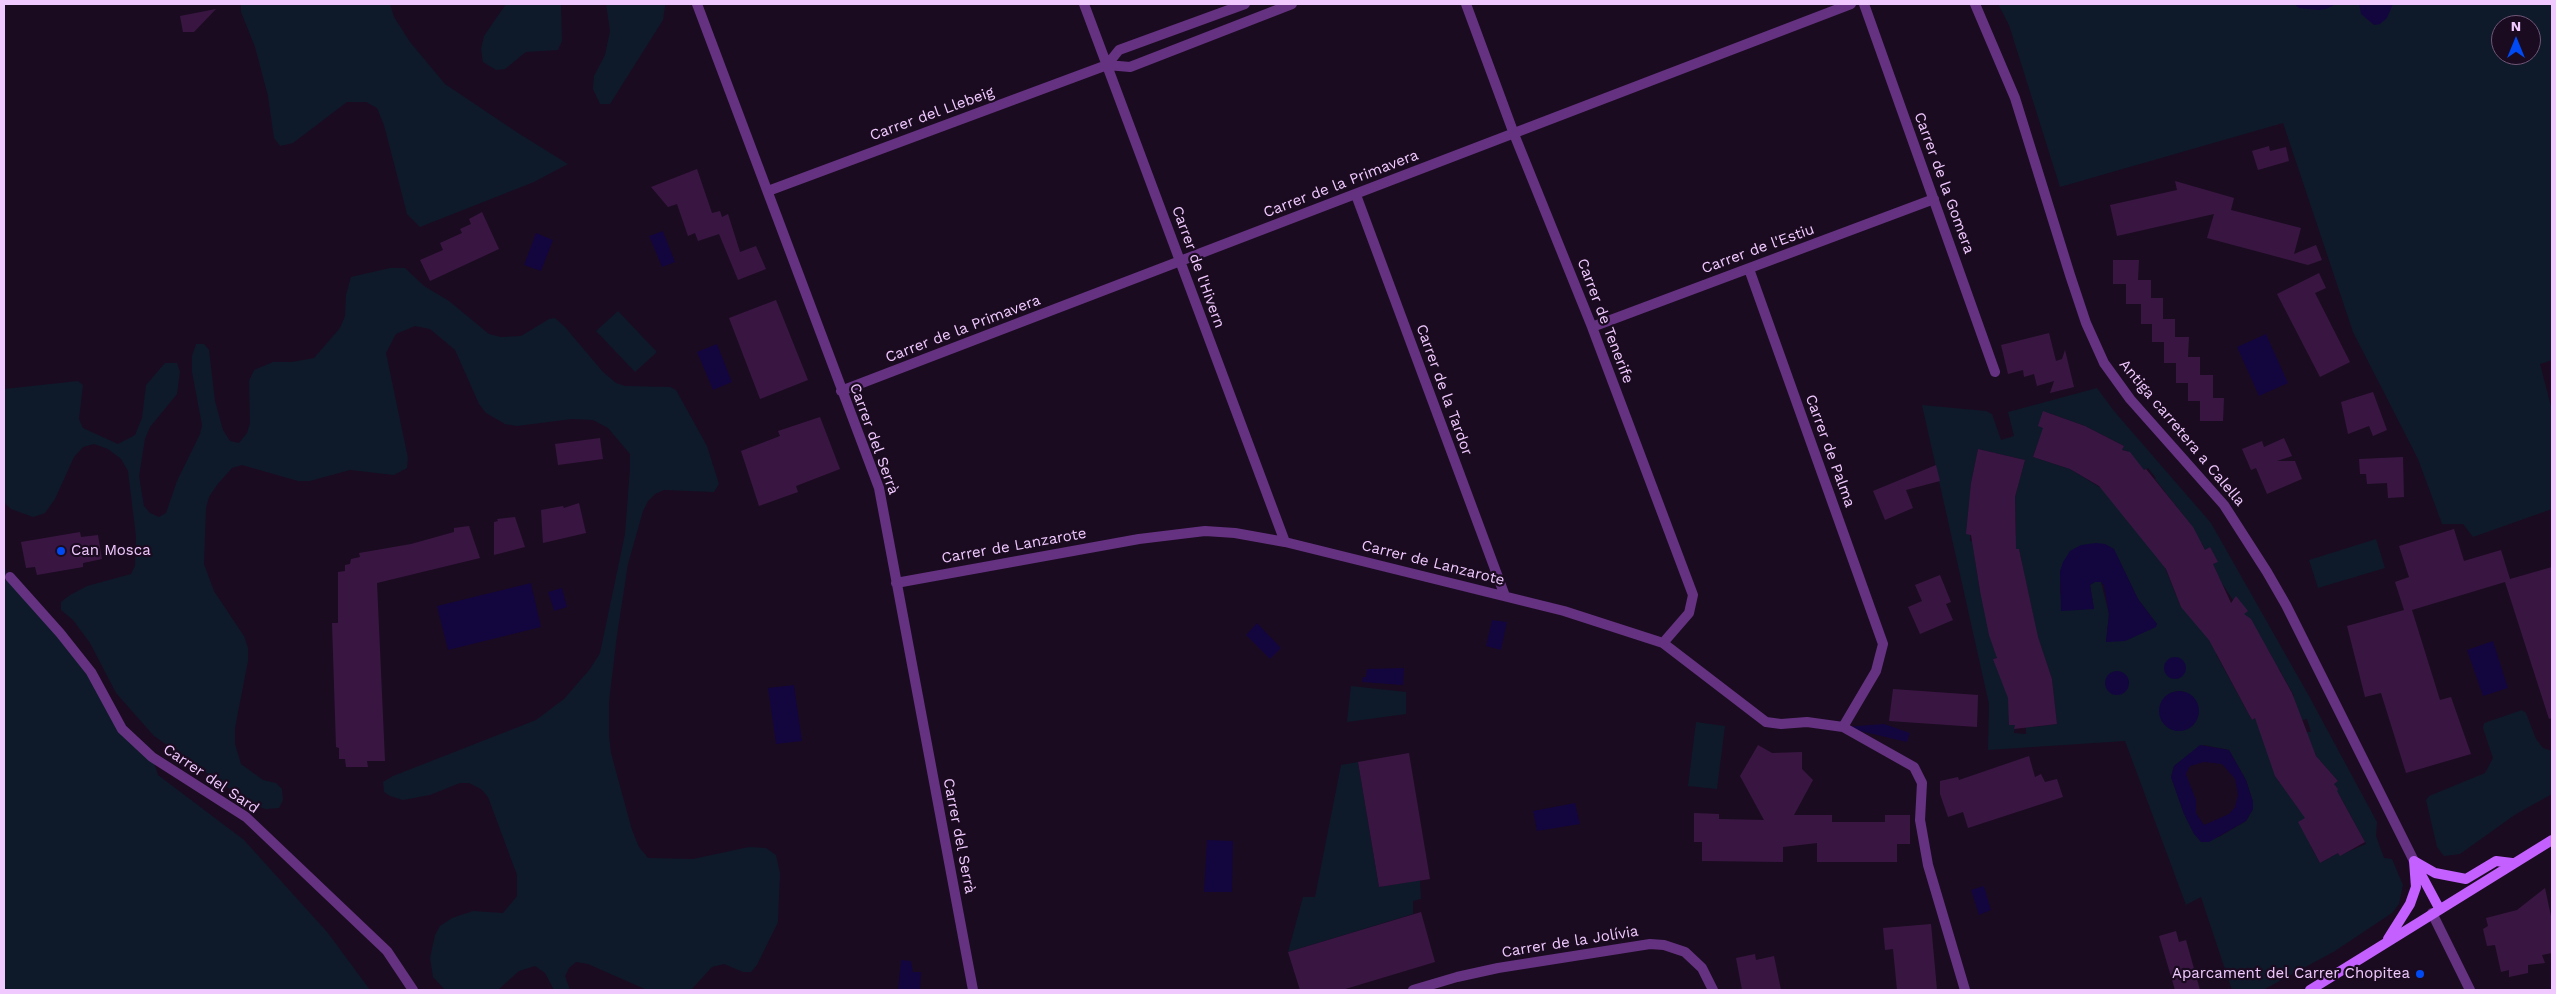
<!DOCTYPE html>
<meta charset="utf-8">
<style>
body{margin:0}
#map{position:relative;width:2556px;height:994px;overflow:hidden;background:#1b0b20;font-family:"Work Sans",sans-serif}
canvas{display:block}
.frame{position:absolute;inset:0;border:5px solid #f0c9ff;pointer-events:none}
.north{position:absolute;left:2491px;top:15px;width:50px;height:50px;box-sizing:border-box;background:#1b0b20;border:1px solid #705779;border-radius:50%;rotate:0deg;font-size:14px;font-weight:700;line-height:20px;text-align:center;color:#f0c9ff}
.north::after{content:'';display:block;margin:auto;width:18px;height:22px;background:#004af4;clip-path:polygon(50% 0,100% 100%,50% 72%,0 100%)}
</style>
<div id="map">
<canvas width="2556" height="994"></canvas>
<div class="frame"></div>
<div class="north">N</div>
</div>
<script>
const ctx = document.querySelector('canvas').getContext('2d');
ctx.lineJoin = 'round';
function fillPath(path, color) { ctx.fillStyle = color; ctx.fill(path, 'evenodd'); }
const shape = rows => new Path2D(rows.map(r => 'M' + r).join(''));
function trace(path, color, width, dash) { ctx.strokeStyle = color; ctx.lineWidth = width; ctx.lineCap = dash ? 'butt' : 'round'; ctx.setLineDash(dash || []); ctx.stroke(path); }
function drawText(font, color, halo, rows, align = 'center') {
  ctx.font = font + ' "Work Sans",sans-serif'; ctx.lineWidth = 4.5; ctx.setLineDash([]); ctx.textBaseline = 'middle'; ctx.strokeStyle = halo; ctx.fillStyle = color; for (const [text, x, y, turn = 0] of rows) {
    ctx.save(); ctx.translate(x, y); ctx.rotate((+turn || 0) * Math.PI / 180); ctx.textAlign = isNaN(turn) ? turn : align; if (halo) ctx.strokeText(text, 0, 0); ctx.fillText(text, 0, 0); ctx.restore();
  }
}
fillPath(shape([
 [241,4,390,4,394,17,410,42,445,84,518,133,568,164,534,182,420,227,407,214,384,125,377,108,366,102,347,102,293,143,280,146,274,138,268,96,255,47,241,12],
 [506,4,561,4,562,41,558,50,526,52,505,69,496,70,483,62,481,49,484,36],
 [606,4,665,4,665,6,663,20,610,104,600,104,593,89,594,76,605,55,610,31],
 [1998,4,2552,4,2552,360,2540,364,2552,410,2552,509,2473,537,2463,524,2442,524,2418,459,2353,332,2283,123,2060,187,2009,25],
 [2501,25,2531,25,2531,55,2501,55],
 [390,268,405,268,424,286,449,301,489,334,501,337,521,336,549,319,555,318,565,327,603,372,616,383,625,386,670,387,676,390,707,446,719,484,714,492,664,490,655,494,648,501,643,511,628,564,617,635,609,702,609,736,611,753,632,830,639,847,648,858,693,859,749,847,766,848,776,855,780,873,778,922,757,965,751,972,743,972,724,964,712,967,691,990,647,990,588,964,576,962,569,968,565,976,570,990,554,990,545,973,535,966,519,971,498,990,445,990,433,977,430,958,435,935,440,926,452,918,473,911,503,913,517,896,517,875,488,797,481,789,469,783,460,783,430,795,403,800,390,796,384,792,383,782,393,776,536,720,564,699,590,669,600,653,625,534,630,469,630,454,608,428,593,420,572,419,517,426,505,424,486,413,479,404,455,350,430,329,415,326,396,334,386,353,408,458,407,468,394,475,350,470,310,481,298,481,242,465,232,468,217,485,209,497,206,508,204,564,214,591,244,636,248,648,248,661,235,728,235,744,241,764,263,780,276,783,282,789,283,800,279,808,266,809,253,805,154,736,116,693,90,643,73,620,61,610,61,602,70,595,87,586,131,574,135,566,136,537,128,471,121,459,108,449,94,444,83,447,74,457,55,499,45,513,33,517,11,509,4,502,4,389,78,381,83,385,79,419,83,428,118,444,135,435,142,418,146,385,165,363,177,363,180,372,177,394,150,427,145,439,139,476,144,506,150,513,159,517,166,513,177,481,200,434,202,425,192,372,192,356,196,344,204,344,209,350,215,401,223,430,230,441,239,443,247,433,250,423,249,381,254,370,273,362,292,362,314,358,340,328,345,316,346,295,351,277],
 [618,311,657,352,635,372,596,331],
 [2097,388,2114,411,2211,523,2309,696,2377,822,2376,836,2384,858,2392,859,2403,885,2399,904,2392,913,2335,951,2263,990,2232,990,2201,897,2186,905,2125,741,1988,750,1989,704,1922,405,1986,411,1992,414,2001,440,2014,436,2008,412],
 [2049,413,2085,426,2124,446,2122,450,2128,451,2101,488,2070,469,2033,457],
 [1978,449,2025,460,2015,497,2016,536,1985,535,1985,542,1970,541,1971,483],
 [2140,466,2144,470,2148,468,2156,478,2155,479,2191,525,2109,498],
 [2202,543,2205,550,2210,547,2217,562,2213,564,2221,582,2233,600,2236,597,2244,614,2181,607,2164,565],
 [2105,544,2114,550,2138,599,2157,624,2106,642,2109,614,2101,582,2095,582,2090,585,2094,609,2060,594,2060,571],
 [2019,549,2035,625,1980,591,1974,553],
 [2038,638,2052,679,2057,724,2033,727,2026,723,2026,734,2014,733,2015,725,2009,686,1994,659],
 [2242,639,2262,650,2267,648,2273,659,2268,662,2279,669,2294,696,2252,720,2216,654],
 [2178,691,2185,692,2194,724,2184,730,2170,729,2161,720,2171,693],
 [2307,719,2311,732,2306,732,2316,756,2338,781,2334,784,2338,789,2328,797,2324,791,2299,809,2275,776,2302,720],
 [2204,745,2229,750,2246,780,2253,802,2253,809,2246,821,2219,837,2194,834,2184,814,2171,777,2174,766,2188,755],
 [2341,798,2366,844,2340,855,2338,853,2320,863,2311,847],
 [2376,539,2385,568,2318,588,2309,560],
 [4,560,7,576,66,632,123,730,152,757,158,775,244,840,328,933,370,990,4,990],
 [1351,686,1406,692,1406,714,1347,722],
 [2522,710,2526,713,2536,739,2543,748,2552,751,2552,794,2516,814,2460,854,2444,856,2437,847,2426,800,2429,796,2485,773,2493,758,2483,728,2484,723],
 [1696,722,1725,726,1717,789,1688,786],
 [1358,762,1379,887,1420,880,1421,899,1413,901,1413,914,1288,952,1303,897,1315,897,1341,765]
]), '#0e1a2a');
fillPath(shape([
 [2294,4,2336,4,2326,9,2318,10,2299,8],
 [2359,4,2393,4,2387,18,2380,24,2374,25,2361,14],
 [663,231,675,262,662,267,649,236],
 [536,233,553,240,541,271,524,265],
 [2266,334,2288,383,2259,396,2237,347],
 [717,344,732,382,713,390,697,352],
 [2096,543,2105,544,2114,549,2138,599,2157,624,2156,627,2125,641,2106,642,2109,614,2104,586,2101,582,2095,582,2090,585,2094,609,2061,611,2060,571,2063,562,2070,551,2081,545],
 [531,583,541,627,448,650,437,606],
 [562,588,567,607,554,611,548,592],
 [1492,620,1507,622,1501,650,1486,646],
 [1257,623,1281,648,1270,659,1246,635],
 [2493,641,2508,688,2483,696,2467,650],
 '2164 668a11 11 0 1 1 22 0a11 11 0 1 1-22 0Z',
 [1404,668,1403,685,1362,682,1363,677,1366,677,1367,669],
 '2105 683a12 12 0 1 1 24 0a12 12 0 1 1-24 0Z',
 [794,685,802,741,776,744,768,688],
 '2159 711a20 20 0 1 1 40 0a20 20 0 1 1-40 0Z',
 [1884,724,1910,733,1907,742,1843,727],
 [2200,745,2229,750,2246,780,2253,802,2253,809,2246,821,2209,842,2201,842,2194,834,2184,814,2171,777,2174,766],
 [2204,762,2222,764,2229,772,2235,779,2238,795,2235,807,2229,814,2204,825,2196,813,2196,800,2186,774,2190,766],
 [1575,803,1580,824,1537,831,1533,811],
 [1207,840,1233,841,1232,892,1204,892],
 [1984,886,1991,910,1979,915,1971,890],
 [901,960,911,961,913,972,921,972,920,990,898,990]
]), '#13063e');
fillPath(shape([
 [216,9,194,32,183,32,180,16],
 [2269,146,2270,151,2286,147,2289,161,2258,170,2252,151],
 [697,169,712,213,720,211,722,217,728,214,740,252,756,246,766,269,738,280,719,234,698,241,695,233,688,236,677,204,668,207,651,187],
 [2175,181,2234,198,2231,210,2301,228,2294,254,2316,245,2322,260,2308,265,2207,238,2214,214,2117,236,2110,205,2177,190],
 [482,212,499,249,430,281,420,260,443,250,440,243,462,233,460,229,471,224,469,219],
 [2113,260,2139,260,2138,280,2151,280,2151,298,2163,298,2163,319,2175,319,2175,337,2189,337,2188,357,2200,357,2200,375,2213,375,2213,398,2224,398,2223,421,2200,421,2200,401,2188,401,2188,383,2176,383,2176,363,2164,363,2164,342,2152,342,2152,324,2141,324,2141,304,2126,304,2126,284,2113,284],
 [2319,273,2326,288,2315,293,2350,362,2320,377,2277,294],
 [776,300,808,380,760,399,729,318],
 [2049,333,2056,361,2062,359,2065,350,2074,387,2050,393,2054,381,2037,386,2034,374,2024,377,2023,370,2008,374,2001,345],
 [2373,392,2387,430,2373,436,2369,426,2348,434,2341,402],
 [2043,411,2085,426,2124,446,2122,450,2130,452,2144,470,2146,469,2193,527,2205,550,2210,547,2218,562,2213,564,2231,603,2236,596,2248,611,2244,614,2251,619,2292,693,2316,756,2338,781,2334,784,2338,789,2337,791,2365,842,2340,856,2338,853,2320,863,2298,822,2305,818,2275,776,2255,718,2252,720,2209,640,2181,607,2166,569,2099,486,2070,469,2033,457,2043,428,2038,426],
 [820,417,840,469,796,486,798,492,759,506,741,451,780,436,778,431],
 [600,438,603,459,558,465,555,444],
 [2284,438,2292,456,2277,461,2295,461,2302,479,2267,494,2256,468,2251,470,2242,449,2262,441,2264,447],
 [1978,449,2025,460,2015,497,2016,549,2019,549,2038,637,2052,679,2057,724,2014,729,2015,725,2009,725,2008,698,1993,659,1997,658,1989,635,1980,591,1971,535,1966,534,1971,483],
 [2403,457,2404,497,2388,498,2387,483,2367,484,2366,474,2360,474,2359,459],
 [1936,465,1940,481,1906,490,1913,508,1885,520,1873,491],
 [579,503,586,533,543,543,541,510,563,506,564,508],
 [515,517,525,547,494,555,494,522,498,521,497,519],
 [469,526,480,558,377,583,385,761,367,761,368,767,346,767,345,759,339,759,339,748,336,747,332,623,338,623,338,572,345,571,345,565,350,564,351,559,360,557,359,553,411,544,454,532,454,528],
 [2454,529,2464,561,2501,550,2510,579,2552,567,2552,718,2549,719,2505,582,2412,610,2440,700,2451,697,2471,754,2406,773,2381,693,2365,697,2347,626,2404,610,2395,582,2409,577,2399,546],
 [80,532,81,537,98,535,102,559,83,563,83,567,37,575,35,567,26,568,21,542],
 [1940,575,1951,602,1946,604,1953,620,1920,634,1908,607,1922,601,1915,585],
 [1893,689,1978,695,1977,727,1889,721],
 [1758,745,1772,753,1802,752,1802,769,1813,780,1794,815,1832,815,1832,822,1885,822,1885,815,1910,815,1910,844,1897,844,1897,862,1817,862,1817,843,1783,847,1783,862,1702,861,1702,842,1694,842,1694,813,1719,814,1719,819,1764,820,1740,776],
 [1409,753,1430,879,1379,887,1358,762],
 [2029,756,2035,777,2041,774,2045,782,2057,779,2063,797,1968,828,1963,812,1948,817,1940,794,1940,781,1958,777,1959,780],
 [2545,888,2552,921,2552,953,2542,955,2545,963,2528,965,2528,973,2509,977,2509,970,2501,972,2495,945,2487,946,2483,929,2488,926,2486,918,2517,910],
 [1421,912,1435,962,1342,990,1300,990,1288,952],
 [1931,924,1937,990,1897,990,1893,949,1885,950,1883,928],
 [2176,931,2179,942,2186,940,2200,990,2175,990,2159,936],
 [1755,954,1756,960,1774,956,1781,990,1742,990,1736,958]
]), '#391642');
trace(shape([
 [697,4,879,488,973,990],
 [1084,4,1285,542],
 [1466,4,1514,134,1592,327,1693,595,1689,613,1663,643],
 [1864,4,1995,372],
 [1975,4,2015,98,2070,275,2086,323,2104,363,2130,399,2224,505,2267,572,2286,605,2414,861],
 [1107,65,1119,50,1245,4],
 [768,191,1107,65,1130,67,1292,4],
 [1356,195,1505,596],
 [1592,327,1934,199],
 [841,391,1851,4],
 [10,577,60,633,91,672,122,729,152,757,246,817,387,951,413,990],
 [896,583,1139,539,1205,531,1235,533,1285,542,1564,611,1663,643,1766,722,1781,724,1807,722,1843,727,1876,671,1883,644,1749,269],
 [1843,727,1914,767,1922,783,1920,820,1928,865,1965,990],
 [2432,913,2470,990],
 [1413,990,1457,977,1498,968,1650,944,1664,945,1685,952,1702,968,1713,990]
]), '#653282', 10);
trace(shape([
 [2414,861,2435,873,2466,879,2496,861,2512,863],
 [2416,865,2439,908],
 [2388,939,2410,904,2416,887,2414,861],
 [2310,990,2552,840]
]), '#c360ff', 10);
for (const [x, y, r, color] of [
 [61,551,5,"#004af4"],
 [2420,974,5,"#004af4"]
]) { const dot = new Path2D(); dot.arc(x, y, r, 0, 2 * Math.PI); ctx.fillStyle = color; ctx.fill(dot); trace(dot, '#1b0b20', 2); }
drawText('15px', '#f0c9ff', '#1b0b20', [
 ["Carrer del Llebeig",932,114,-20],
 ["Carrer de la Gomera",1944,183,70],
 ["Carrer de la Primavera",1341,184,-21],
 ["Carrer de l'Estiu",1758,249,-20],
 ["Carrer de l'Hivern",1198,267,70],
 ["Carrer de Tenerife",1605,321,69],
 ["Carrer de la Primavera",963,329,-21],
 ["Carrer de la Tardor",1444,390,70],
 ["Antiga carretera a Calella",2182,433,50],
 ["Carrer del Serrà",874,439,70],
 ["Carrer de Palma",1830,451,70],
 ["Carrer de Lanzarote",1014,546,-10],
 ["Carrer de Lanzarote",1433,563,14],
 ["Carrer del Sard",211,779,34],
 ["Carrer del Serrà",959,836,79],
 ["Carrer de la Jolívia",1570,942,-9]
]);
drawText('15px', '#f0c9ff', '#1b0b20', [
 ["Can Mosca",71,551],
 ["Aparcament del Carrer Chopitea",2410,974,"right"]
], 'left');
</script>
